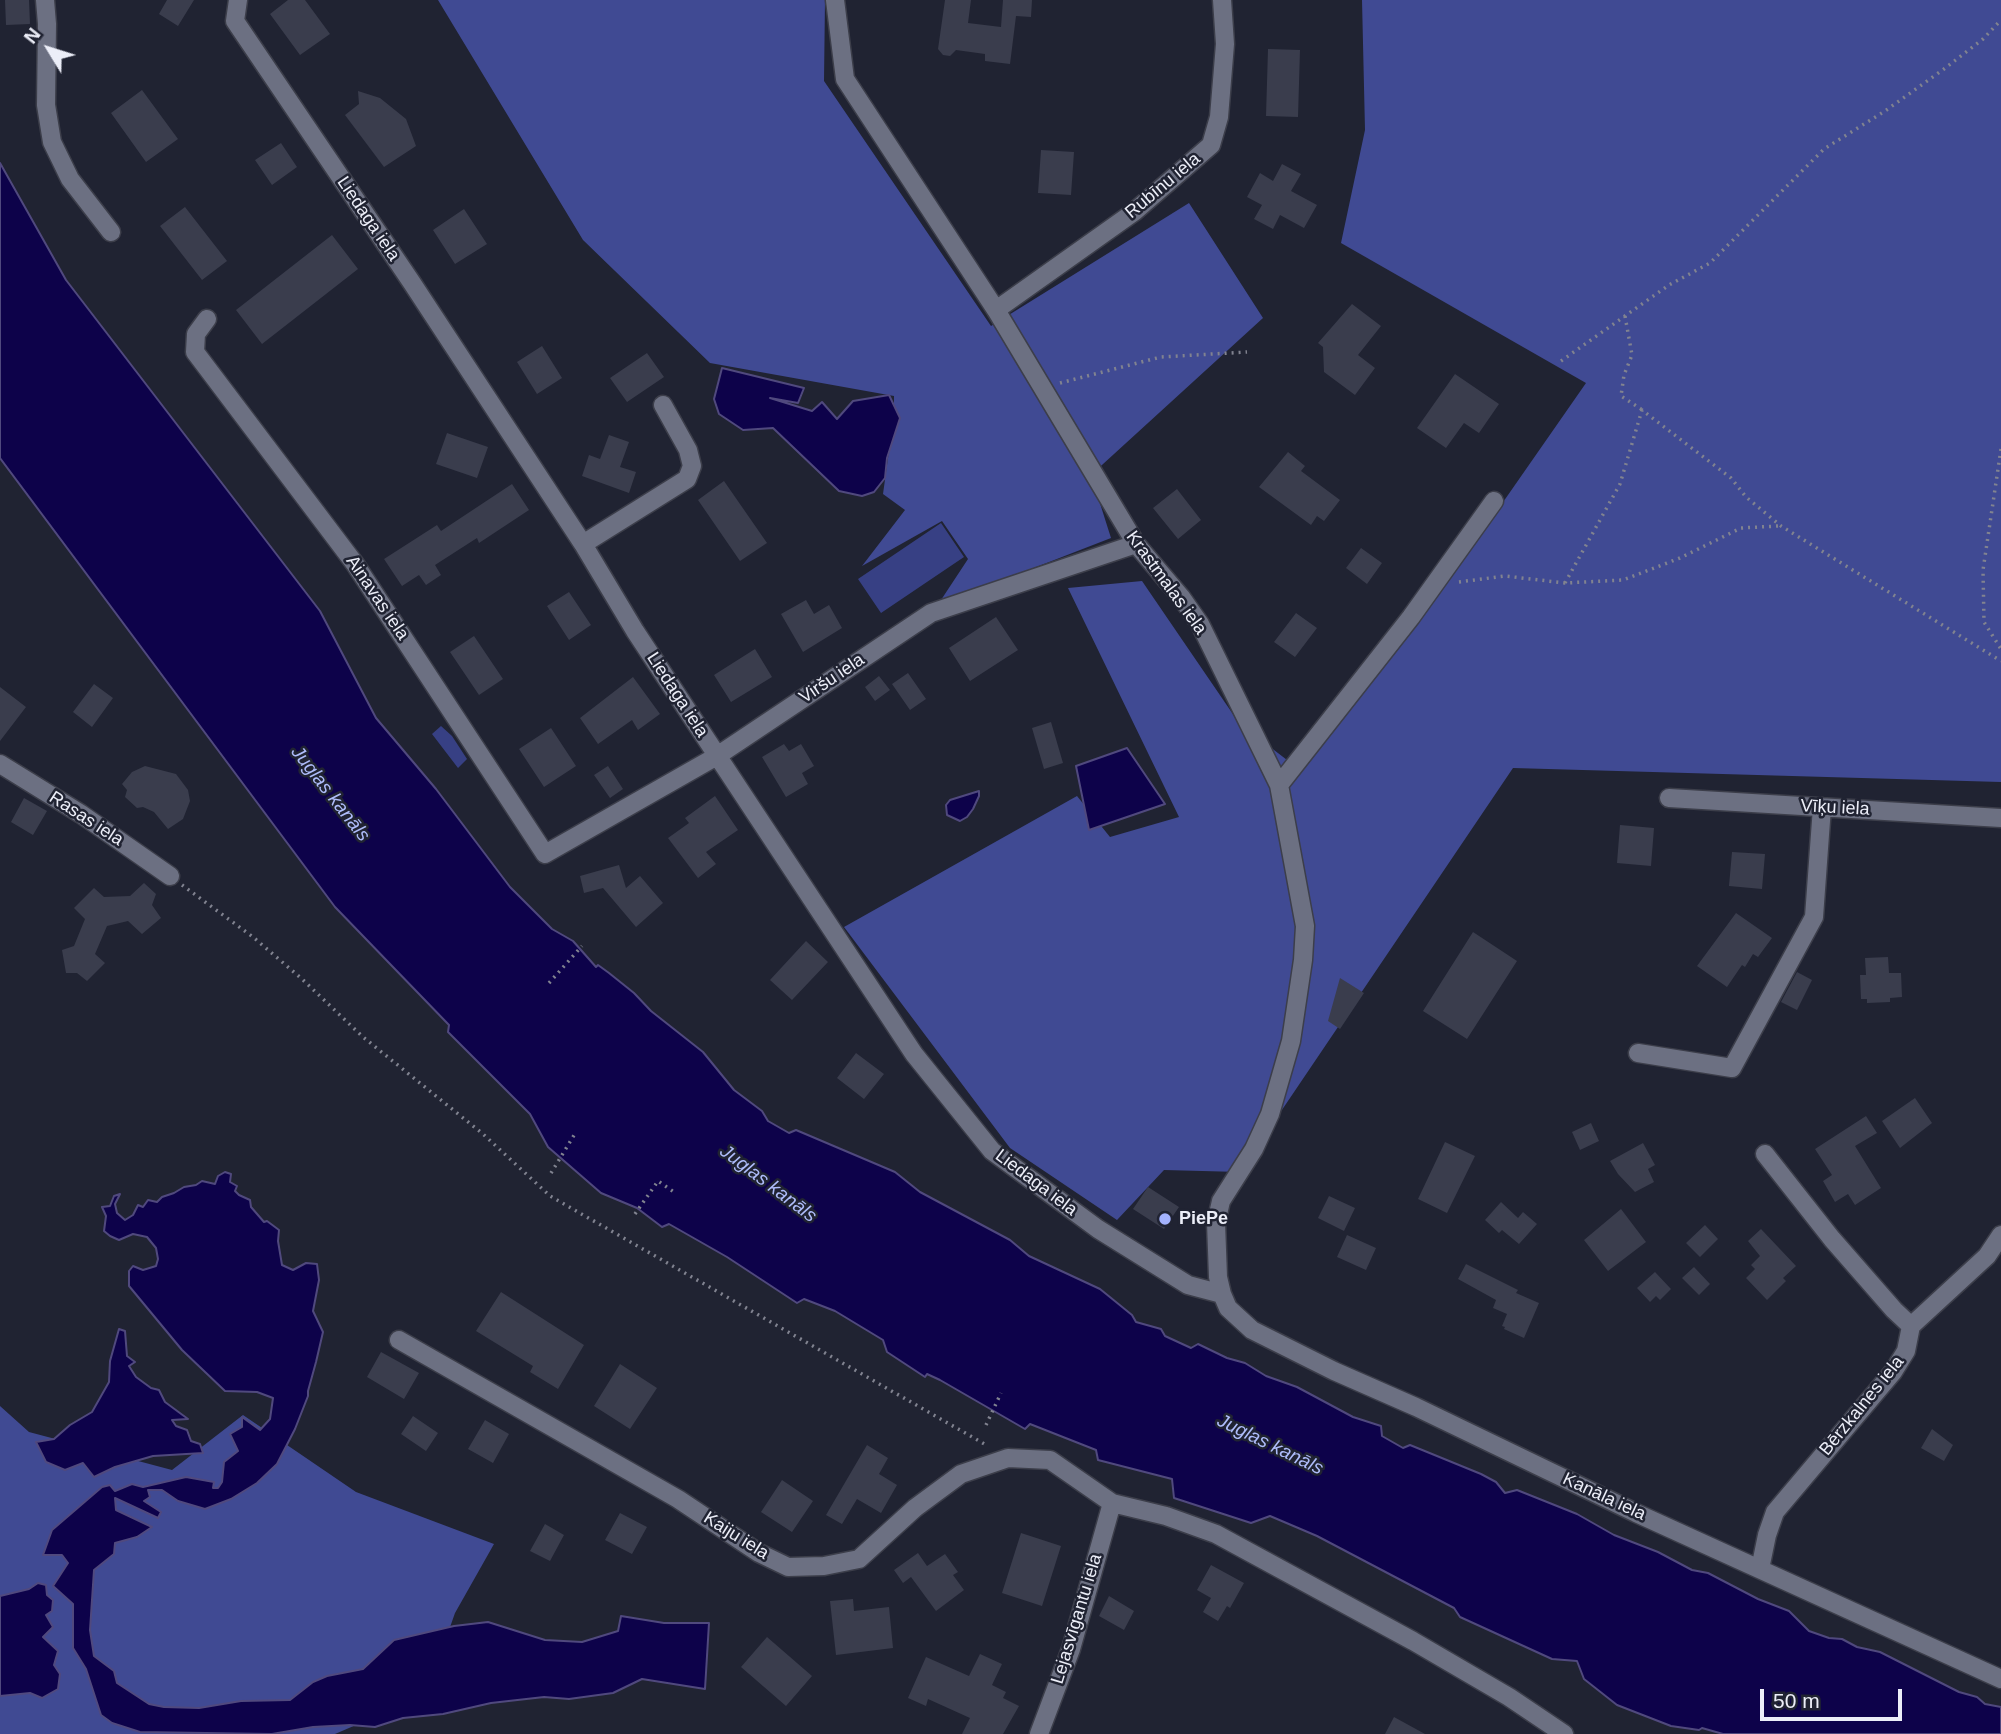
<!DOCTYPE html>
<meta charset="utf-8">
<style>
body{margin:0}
#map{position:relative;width:2001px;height:1734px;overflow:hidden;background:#202332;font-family:Helvetica,sans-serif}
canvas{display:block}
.north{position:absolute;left:14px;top:14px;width:70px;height:70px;-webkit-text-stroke:5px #202332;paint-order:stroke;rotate:308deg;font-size:19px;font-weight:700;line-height:28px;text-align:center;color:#eceef8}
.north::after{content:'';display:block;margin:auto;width:24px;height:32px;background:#eceef8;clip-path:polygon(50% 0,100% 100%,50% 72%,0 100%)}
.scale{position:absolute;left:1760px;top:1689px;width:142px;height:32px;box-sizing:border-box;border:4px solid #eceef8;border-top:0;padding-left:9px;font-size:21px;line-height:24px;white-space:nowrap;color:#eceef8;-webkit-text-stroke:5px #202332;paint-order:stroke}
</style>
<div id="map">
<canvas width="2001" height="1734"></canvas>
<div class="north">N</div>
<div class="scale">50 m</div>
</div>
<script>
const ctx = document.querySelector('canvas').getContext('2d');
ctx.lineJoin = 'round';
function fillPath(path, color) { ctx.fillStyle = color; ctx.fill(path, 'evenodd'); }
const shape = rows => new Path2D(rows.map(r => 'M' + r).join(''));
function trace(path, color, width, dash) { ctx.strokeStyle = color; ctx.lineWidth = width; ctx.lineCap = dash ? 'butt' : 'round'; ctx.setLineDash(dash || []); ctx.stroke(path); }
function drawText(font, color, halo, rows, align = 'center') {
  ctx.font = font + ' Helvetica,sans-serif'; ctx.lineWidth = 5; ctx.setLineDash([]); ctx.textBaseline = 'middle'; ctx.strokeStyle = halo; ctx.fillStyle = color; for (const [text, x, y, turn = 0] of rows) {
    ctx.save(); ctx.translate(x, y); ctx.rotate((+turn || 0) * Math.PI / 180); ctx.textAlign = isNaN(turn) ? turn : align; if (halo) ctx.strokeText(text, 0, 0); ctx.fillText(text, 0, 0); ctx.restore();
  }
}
fillPath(shape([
 [941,523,964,557,881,613,858,579],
 [441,726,452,736,467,759,458,768,432,734]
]), '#374084');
fillPath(shape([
 [438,0,825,0,824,81,991,326,1189,203,1263,318,1091,475,1111,538,995,583,941,600,968,559,942,521,862,566,905,510,883,494,894,415,894,396,710,363,583,240],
 [1362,0,2001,0,2001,782,1513,768,1240,1172,1164,1170,1117,1220,1010,1148,844,927,1077,796,1110,837,1179,817,1068,588,1142,581,1239,723,1300,770,1446,584,1586,383,1341,243,1365,130],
 [0,1406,29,1432,172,1470,243,1415,356,1492,494,1544,455,1613,426,1695,335,1734,0,1734]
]), '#404a93');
const water = shape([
 [0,163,66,280,320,611,376,718,436,789,510,887,552,929,573,941,596,967,598,965,609,973,634,993,651,1011,703,1052,734,1090,762,1111,768,1121,789,1133,796,1130,895,1172,920,1192,1010,1240,1029,1256,1100,1289,1132,1315,1136,1322,1161,1329,1165,1336,1191,1348,1198,1344,1227,1358,1245,1363,1266,1376,1297,1387,1353,1417,1381,1426,1382,1436,1403,1448,1410,1445,1481,1474,1496,1482,1505,1493,1517,1490,1577,1514,1614,1535,1658,1552,1692,1570,1708,1573,1758,1599,1789,1611,1809,1631,1829,1638,1842,1639,1857,1647,1880,1652,1959,1692,1977,1697,1985,1704,2001,1707,2001,1734,1723,1734,1702,1728,1699,1730,1671,1726,1617,1705,1584,1679,1577,1661,1552,1659,1460,1617,1454,1608,1317,1536,1270,1516,1251,1523,1174,1498,1172,1479,1098,1460,1096,1450,1030,1424,1025,1429,940,1380,927,1374,925,1377,887,1352,883,1340,835,1311,804,1299,797,1303,727,1257,669,1224,662,1227,637,1208,601,1193,548,1147,530,1114,448,1032,449,1025,335,907,0,458,0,163],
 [722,368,804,388,798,403,770,398,812,411,822,402,837,419,853,401,889,395,900,418,887,458,885,478,874,492,862,496,839,491,773,428,743,430,719,414,714,399,722,368],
 [1127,748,1165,804,1089,830,1076,766,1127,748],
 [979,791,979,796,973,809,967,817,960,821,947,815,946,805,950,800,979,791],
 [225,1172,231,1174,230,1182,237,1186,235,1191,239,1195,250,1200,251,1207,264,1222,267,1221,279,1230,278,1241,282,1265,293,1270,306,1263,317,1264,319,1280,313,1311,323,1332,316,1362,308,1391,308,1396,295,1429,277,1464,257,1483,231,1499,205,1509,178,1501,162,1490,148,1490,150,1497,144,1501,161,1512,158,1518,115,1498,116,1510,152,1527,137,1537,115,1543,114,1554,94,1570,90,1630,94,1656,114,1671,117,1683,149,1704,164,1707,199,1708,241,1701,290,1700,313,1682,327,1676,363,1669,394,1640,454,1626,488,1622,545,1640,582,1642,618,1631,621,1616,664,1623,709,1623,705,1689,642,1679,613,1693,569,1699,544,1697,491,1703,443,1714,403,1718,375,1727,350,1725,313,1727,272,1734,140,1732,112,1723,101,1715,86,1669,73,1648,73,1604,53,1586,68,1563,62,1555,43,1555,52,1530,102,1487,110,1485,115,1491,132,1484,143,1487,186,1477,214,1482,213,1488,218,1488,222,1482,224,1462,238,1451,230,1434,242,1427,242,1417,260,1430,270,1419,273,1398,257,1392,225,1391,182,1350,129,1286,129,1271,133,1266,143,1270,156,1266,158,1259,156,1248,147,1237,133,1234,119,1240,110,1236,104,1231,106,1216,102,1207,110,1206,114,1196,120,1194,115,1204,117,1213,125,1220,133,1215,138,1205,143,1207,148,1200,157,1202,162,1197,174,1193,184,1187,196,1185,202,1181,215,1184,218,1176,225,1172],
 [119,1329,125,1331,127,1356,135,1362,129,1366,136,1377,151,1388,159,1390,165,1402,188,1419,172,1420,176,1426,187,1430,191,1441,200,1444,203,1453,153,1456,115,1467,94,1477,83,1463,65,1470,46,1462,36,1442,54,1439,70,1425,92,1412,109,1382,110,1361,119,1329],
 [38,1583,46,1585,47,1595,53,1600,52,1611,46,1615,53,1627,43,1637,58,1651,54,1665,60,1674,58,1689,42,1698,30,1693,0,1696,0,1596,29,1589,38,1583]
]);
fillPath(water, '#0d024a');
trace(water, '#50497e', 2);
fillPath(shape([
 [5,0,29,0,30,24,6,25],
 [167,0,194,0,178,26,159,14],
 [288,0,305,0,330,34,300,55,270,14],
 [945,0,971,0,968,23,1001,27,1003,0,1032,0,1031,17,1016,16,1010,64,985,61,985,54,956,50,950,56,943,55,938,49],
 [1268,49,1300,50,1298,117,1266,116],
 [142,90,178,139,146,162,111,113],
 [358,91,380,98,406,119,416,146,384,167,345,115,359,104],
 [281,143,297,167,272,185,255,160],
 [1041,150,1074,152,1071,195,1038,193],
 [1282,164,1301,174,1291,191,1317,205,1304,228,1280,215,1273,229,1254,219,1262,205,1247,197,1260,173,1273,181],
 [185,207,227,261,202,280,160,226],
 [464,209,487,244,455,264,433,230],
 [332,235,358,269,262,344,236,310],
 [1352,304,1381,326,1358,355,1375,368,1355,395,1324,372,1323,347,1318,343],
 [542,346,562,378,537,394,517,362],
 [647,353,664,377,627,402,610,378],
 [1455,374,1499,404,1479,433,1464,423,1446,448,1417,428],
 [447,433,488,447,477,478,436,464],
 [609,435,629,442,620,467,636,472,629,493,582,476,589,455,600,459],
 [1288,452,1305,466,1301,471,1340,500,1324,521,1317,516,1311,525,1259,487],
 [724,481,767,543,740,561,698,500],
 [512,484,529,510,479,543,477,538,435,565,441,575,426,585,419,575,402,586,384,559,437,525,441,531],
 [1177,489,1201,520,1178,539,1153,508],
 [1361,548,1382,563,1367,584,1346,568],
 [569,592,591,625,569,640,547,606],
 [806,600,814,614,829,605,842,628,803,652,781,614],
 [1296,613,1317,628,1295,657,1274,642],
 [996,617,1018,650,970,681,949,648],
 [474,636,503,679,479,695,450,652],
 [755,649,772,677,731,702,714,675],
 [908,673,926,699,910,710,892,684],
 [879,676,890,690,875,701,865,687],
 [633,677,660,714,638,730,632,720,598,744,580,718],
 [94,684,113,698,92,727,73,712],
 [0,687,26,707,0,741],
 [1051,722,1063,763,1044,769,1032,728],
 [551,728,576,766,544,787,519,749],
 [784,744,789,751,801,744,814,766,802,773,808,784,786,797,762,757],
 [145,766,176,774,188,790,190,801,183,819,168,829,154,812,143,807,137,808,125,797,127,790,122,784,132,772],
 [608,766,623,789,610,798,594,775],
 [715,796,738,830,706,852,716,864,698,878,668,838,689,823,685,818],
 [24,798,47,811,33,835,11,822],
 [1620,825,1654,828,1651,866,1617,863],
 [1732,852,1765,854,1762,889,1729,886],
 [619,865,626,888,640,876,663,903,636,927,603,888,584,893,580,876],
 [144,883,156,894,152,905,161,918,142,934,128,921,107,926,95,954,105,963,87,981,77,973,66,973,62,950,74,946,85,919,74,908,94,888,104,897,130,896],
 [1736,913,1772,938,1758,957,1753,954,1745,967,1742,965,1727,987,1697,966],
 [1473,932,1517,961,1467,1039,1423,1011],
 [806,941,828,962,792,1000,770,980],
 [1888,957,1889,973,1901,973,1902,997,1890,998,1890,1002,1867,1003,1867,999,1861,999,1860,975,1866,975,1865,958],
 [1797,972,1812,980,1797,1010,1781,1002],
 [1340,978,1364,993,1340,1029,1328,1021],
 [856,1053,884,1074,864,1099,837,1078],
 [1915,1098,1932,1123,1900,1148,1882,1121],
 [1866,1116,1877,1133,1855,1146,1881,1188,1855,1205,1848,1194,1835,1202,1823,1181,1832,1175,1815,1149],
 [1591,1123,1599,1141,1580,1150,1572,1132],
 [1445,1142,1475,1156,1447,1213,1418,1199],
 [1643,1143,1655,1165,1648,1169,1654,1182,1635,1192,1618,1174,1610,1161],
 [1148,1187,1179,1207,1164,1229,1133,1209],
 [1329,1196,1355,1208,1344,1231,1318,1218],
 [1501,1202,1518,1218,1523,1212,1537,1224,1519,1244,1502,1230,1499,1233,1485,1220],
 [1621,1209,1646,1242,1608,1271,1584,1240],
 [1705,1225,1718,1239,1700,1257,1686,1243],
 [1761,1229,1796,1266,1783,1278,1786,1281,1767,1300,1746,1278,1755,1269,1751,1265,1760,1256,1748,1241],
 [1347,1235,1376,1248,1366,1270,1337,1257],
 [1466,1264,1518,1290,1516,1293,1539,1303,1524,1338,1504,1329,1505,1327,1502,1326,1507,1314,1493,1308,1496,1300,1458,1279],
 [1694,1267,1710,1284,1699,1295,1682,1278],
 [1655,1272,1671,1289,1660,1300,1656,1296,1650,1302,1637,1288],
 [501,1292,584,1345,558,1389,530,1372,533,1366,476,1331],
 [381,1352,419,1373,404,1399,367,1377],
 [620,1364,657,1388,630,1429,594,1406],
 [413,1416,438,1433,426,1451,401,1434],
 [485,1420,509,1434,493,1463,468,1449],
 [1932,1429,1953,1445,1944,1461,1921,1448],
 [867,1445,888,1458,879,1474,897,1485,881,1513,857,1499,842,1524,826,1515],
 [782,1480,813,1501,792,1532,761,1512],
 [620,1513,647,1527,632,1554,605,1540],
 [545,1524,564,1535,550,1561,530,1551],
 [1021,1533,1061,1546,1042,1606,1002,1593],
 [918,1553,927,1566,945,1554,958,1572,953,1575,964,1590,936,1611,911,1577,903,1583,894,1570],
 [1211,1565,1244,1583,1230,1608,1227,1606,1218,1621,1203,1612,1211,1598,1197,1590],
 [1109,1596,1134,1611,1124,1630,1099,1616],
 [853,1599,854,1611,889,1607,893,1648,836,1655,830,1601],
 [767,1637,812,1676,786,1706,741,1667],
 [980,1654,1002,1664,992,1685,1006,1692,1003,1698,1019,1706,1003,1734,962,1734,970,1718,928,1699,926,1706,908,1698,926,1657,969,1676],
 [1394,1717,1425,1734,1385,1734]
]), '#3a3d4d');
const minor = shape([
 [45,0,47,24,46,105,52,142,70,179,111,232],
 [238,0,235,21,412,283,583,544,635,631,914,1054,992,1151,1098,1229,1188,1285,1222,1294],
 [835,0,845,79,996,310,1136,544,1181,597,1200,624,1279,785,1305,926,1303,960,1291,1041,1270,1114,1254,1149,1221,1201,1216,1223,1218,1277,1222,1294,1228,1308,1252,1330,1334,1371,1416,1407,1636,1513,2001,1679],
 [996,310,1134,212,1211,145,1219,117,1225,44,1222,0],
 [207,319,196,334,195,352,355,564,545,854,717,756,931,613,1136,544],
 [583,544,687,479,692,466,688,450,663,405],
 [0,764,81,814,170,876],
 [1279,785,1411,617,1494,501],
 [1669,798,2001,818],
 [1638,1053,1732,1068,1814,917,1822,807],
 [1911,1326,1987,1256,2001,1235],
 [399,1340,678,1499,759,1553,788,1567,824,1566,859,1559,915,1508,961,1474,1008,1458,1050,1460,1112,1503,1166,1516,1216,1534,1413,1641,1509,1697,1564,1734],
 [1760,1569,1767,1535,1775,1512,1893,1372,1906,1351,1911,1326,1894,1310,1832,1239,1765,1154],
 [1039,1734,1071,1649,1112,1503]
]);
trace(minor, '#3c3e4a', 21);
trace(shape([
 [1625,316,1632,355,1624,375,1621,396,1641,409],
 [1561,361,1669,285,1710,263,1824,149,1885,111,1944,69,1983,39,2001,20],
 [1060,383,1161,357,1247,352],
 [2001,449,1983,570,1984,622,2001,649],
 [1459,582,1505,576,1565,583,1623,580,1680,558,1741,528,1778,526],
 [1565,583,1620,484,1642,410,1731,478,1746,497,1781,526,2001,661],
 [182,885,253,937,302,979,363,1037,483,1134,550,1196,988,1446],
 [549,983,582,946],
 [551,1173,576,1132],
 [635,1214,658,1181,674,1192],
 [986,1425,1001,1393]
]), '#818390', 3.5, [2, 5]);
trace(minor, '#6c7082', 18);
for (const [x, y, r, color] of [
 [1165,1219,7,"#a3b2fd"]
]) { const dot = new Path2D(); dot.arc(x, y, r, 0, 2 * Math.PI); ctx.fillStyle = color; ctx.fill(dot); trace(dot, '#202332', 2.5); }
drawText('18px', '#eceef8', '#202332', [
 ["Rubīnu iela",1163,186,-40],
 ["Liedaga iela",368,219,56],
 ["Krastmalas iela",1166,583,54],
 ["Ainavas iela",377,598,56],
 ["Viršu iela",832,679,-34],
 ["Liedaga iela",677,695,57],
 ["Vīķu iela",1835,808,3],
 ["Rasas iela",86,819,33],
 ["Liedaga iela",1036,1183,37],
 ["Bērzkalnes iela",1862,1406,-51],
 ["Kanāla iela",1604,1497,25],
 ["Kaiju iela",736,1536,32],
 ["Lejasvīgantu iela",1077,1619,-73]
]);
drawText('bold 18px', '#eceef8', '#202332', [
 ["PiePe",1179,1219]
], 'left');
drawText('italic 19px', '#aebcfa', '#202332', [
 ["Juglas kanāls",330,794,52],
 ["Juglas kanāls",768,1184,37],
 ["Juglas kanāls",1270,1445,26]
]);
</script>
